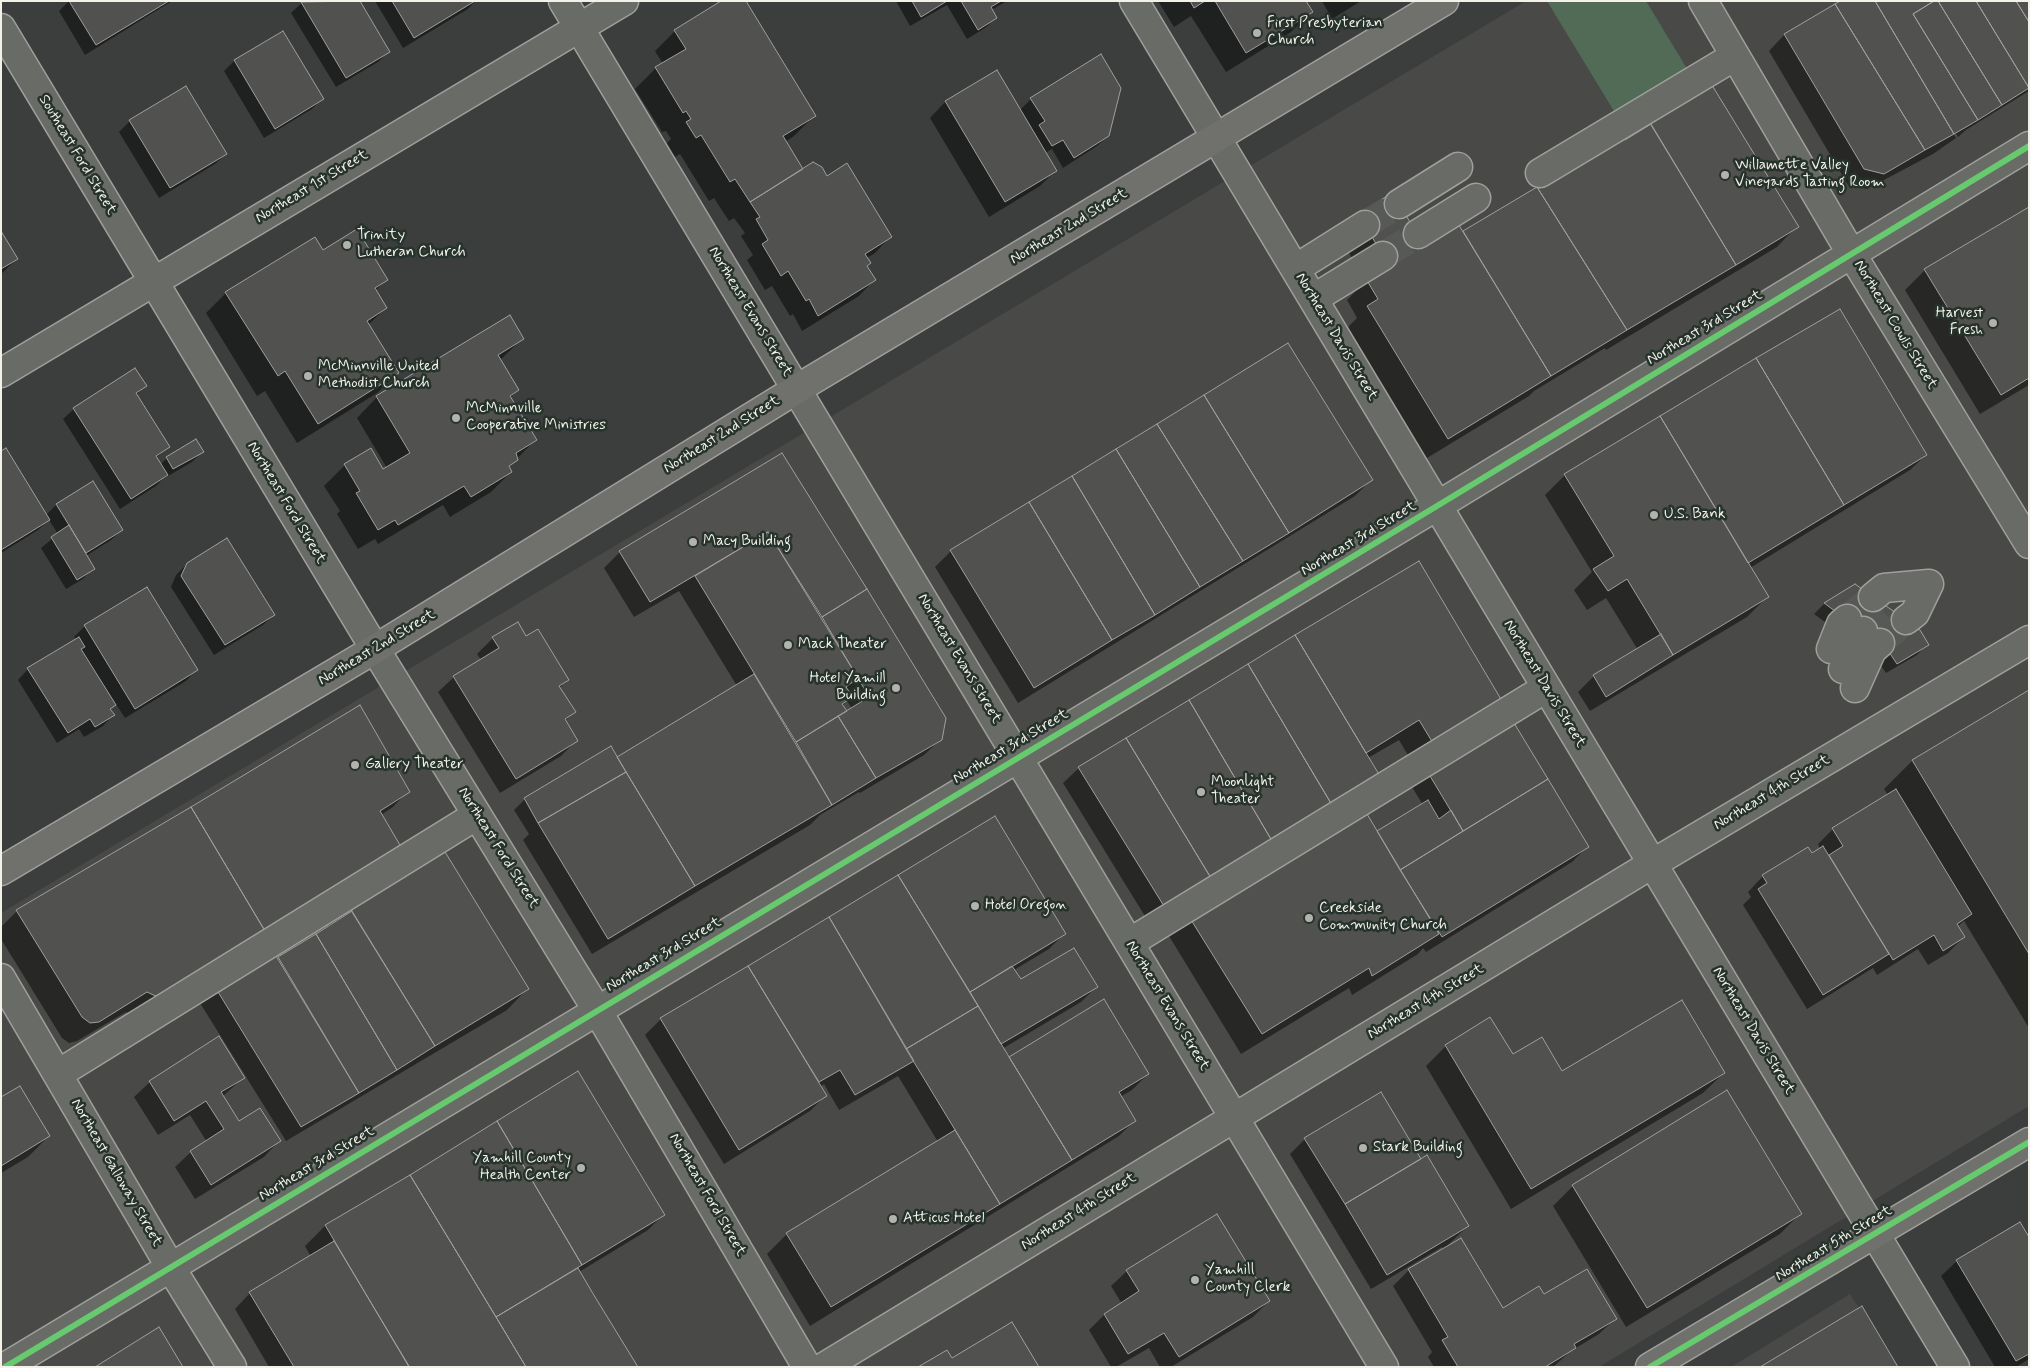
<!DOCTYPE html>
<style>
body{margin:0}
#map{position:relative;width:2030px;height:1368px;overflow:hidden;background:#3b3e3c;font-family:Mynerve,sans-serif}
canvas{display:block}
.frame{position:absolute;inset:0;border:2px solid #f4f1e8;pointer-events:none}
</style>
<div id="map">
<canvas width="2030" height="1368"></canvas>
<div class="frame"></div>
</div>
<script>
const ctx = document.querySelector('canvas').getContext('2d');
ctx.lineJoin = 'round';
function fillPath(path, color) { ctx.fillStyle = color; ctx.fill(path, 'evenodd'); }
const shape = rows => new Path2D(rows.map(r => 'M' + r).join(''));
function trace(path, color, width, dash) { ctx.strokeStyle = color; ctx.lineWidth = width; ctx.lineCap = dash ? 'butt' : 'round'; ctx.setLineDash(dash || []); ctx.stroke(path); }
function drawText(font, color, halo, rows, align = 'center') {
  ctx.font = font + ' Mynerve,sans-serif'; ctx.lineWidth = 5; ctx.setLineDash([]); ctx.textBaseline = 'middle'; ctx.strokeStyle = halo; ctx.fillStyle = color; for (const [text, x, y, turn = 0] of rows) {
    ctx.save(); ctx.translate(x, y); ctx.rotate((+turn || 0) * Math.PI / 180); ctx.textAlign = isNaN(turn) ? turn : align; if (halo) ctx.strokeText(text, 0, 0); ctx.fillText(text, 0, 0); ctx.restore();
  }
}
fillPath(shape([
 [1526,1,2029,1,2029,1106,1599,1367,1,1367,1,913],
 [1850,1294,1897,1367,1731,1367]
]), '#494a48');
fillPath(shape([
 [1547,1,1646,1,1689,72,1617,116]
]), '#516b56');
fillPath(shape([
 [69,1,172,1,85,55,59,11],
 [304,1,358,1,389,51,378,62,336,87,291,13],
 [375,1,475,1,468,9,403,48],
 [896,1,1007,1,991,10,996,18,985,28,967,39,947,5,910,26],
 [1158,1,1305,1,1312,12,1291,32,1226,72,1191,16,1174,27],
 [1322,1,1361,1,1332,19],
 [1842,1,1873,1,1956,138,1933,154,1867,189,1848,185,1769,51,1784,35],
 [1876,1,2029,1,2029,91,1966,130,1958,137],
 [675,31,814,116,794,136,785,142,802,171,827,178,890,237,875,253,867,258,866,266,874,280,859,296,802,331,793,314,790,316,772,286,765,290,747,260,753,255,741,236,745,233,734,218,729,221,714,198,709,201,680,154,675,157,667,143,671,139,666,131,662,132,635,89,656,68,663,64,655,51],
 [282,32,322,99,312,109,264,138,224,71,234,61],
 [997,72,1020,110,1031,99,1108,136,1097,146,1063,168,1052,149,1045,153,1055,171,1040,186,989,217,930,118,945,102],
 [186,87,226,154,215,164,159,198,119,132,130,121],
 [1649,121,1797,226,1777,247,1606,350,1605,348,1534,391,1529,396,1427,458,1348,327,1357,318,1347,300,1366,281,1338,235,1359,215,1423,245,1462,232,1538,188,1624,142,1634,136],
 [2029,208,2029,385,1980,414,1905,290,1925,270],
 [1,233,17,259,1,274],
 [323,252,387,279,375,291,386,308,368,325,398,373,377,393,297,443,265,391,257,396,206,313,226,293],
 [523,338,500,360,518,390,510,398,535,440,508,468,511,472,491,492,450,517,443,505,378,544,375,539,358,549,337,514,340,511,324,486,345,465,370,450,382,471,387,468,357,418,377,397],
 [135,370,145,386,136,395,168,446,156,458,160,465,167,458,196,441,202,452,192,462,163,479,156,486,120,509,63,419,74,409],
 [1,452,46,515,56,505,93,483,122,530,111,540,86,556,93,568,83,579,66,589,41,548,58,534,49,520,38,530,1,553],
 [782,455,940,740,924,755,860,793,859,792,820,815,810,825,592,954,523,840,529,834,514,810,525,799,611,748,617,758,737,686,679,591,634,617,604,568,620,552],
 [847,701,852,709,847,712,842,706],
 [1926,455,1910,470,1750,568,1767,597,1747,617,1590,711,1578,692,1594,676,1638,650,1606,598,1587,610,1574,590,1592,572,1545,495,1565,475],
 [1371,480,1355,496,1018,703,935,567,951,551],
 [187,564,274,615,263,625,214,655,171,587,176,575],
 [1855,585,1927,644,1917,655,1886,673,1877,660,1814,614,1824,604],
 [146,589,196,670,186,681,125,718,116,704,109,710,113,715,103,726,84,737,79,729,57,743,18,680,28,669,76,639,74,637,85,626],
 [517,624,525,638,568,680,559,688,574,712,565,721,577,740,561,756,500,793,438,692,454,677,481,660,477,654,493,638],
 [2029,691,2029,1028,1964,921,1957,927,1964,937,1948,953,1928,965,1918,949,1877,975,1873,968,1807,1009,1743,905,1751,897,1748,892,1763,876,1820,849,1818,844,1833,829,1888,795,1884,789,1912,761],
 [1504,705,1415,767,1399,740,1368,758,1151,926,1063,783,1079,768],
 [1511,720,1588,846,1572,862,1426,952,1423,948,1418,954,1352,995,1349,988,1241,1054,1169,936,1189,916,1377,832,1423,805,1412,787,1428,772],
 [408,791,393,807,381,815,143,1020,126,1012,77,1041,69,1043,62,1038,1,939,1,927,17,911],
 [995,817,1064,934,1049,949,1014,970,1021,981,1096,987,1081,1002,1002,1049,1008,1059,1148,1074,1132,1090,1120,1097,1134,1121,1119,1136,810,1326,767,1254,787,1234,938,1142,898,1076,839,1110,824,1084,820,1087,825,1096,810,1111,724,1164,645,1035,661,1019],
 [348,905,527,989,507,1010,286,1141,200,1003,216,988,277,958,329,927,328,925],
 [1446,1046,1512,1056,1561,1073,1724,1073,1703,1093,1511,1209,1426,1066],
 [243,1078,222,1097,239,1123,279,1141,264,1157,195,1199,175,1167,191,1152,207,1142,190,1115,158,1135,134,1097,150,1082],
 [1,1099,49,1136,28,1157,1,1173],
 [1305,1139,1420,1161,1468,1226,1448,1245,1502,1310,1615,1319,1599,1334,1571,1351,1553,1367,1434,1367,1428,1357,1432,1352,1393,1286,1409,1270,1444,1250,1442,1247,1371,1289,1290,1154],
 [411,1176,663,1215,648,1230,579,1272,637,1367,269,1367,235,1309,250,1293,311,1257,305,1246,325,1226],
 [1573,1186,1800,1214,1780,1234,1626,1327,1553,1206],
 [2029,1239,2029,1359,2016,1367,1995,1367,1941,1276,1957,1261],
 [1127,1271,1269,1301,1253,1317,1171,1367,1160,1367,1149,1348,1116,1367,1111,1367,1089,1330,1104,1315,1122,1304,1111,1286]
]), '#0007');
const building = shape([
 [69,1,169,1,96,45,69,1],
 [360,1,390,52,346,78,301,2,360,1],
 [392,1,475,1,414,38,392,1],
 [721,1,746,1,816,116,783,136,803,169,750,202,735,179,730,182,701,135,696,138,686,122,691,119,686,111,683,113,655,67,686,49,674,30,721,1],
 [912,1,947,1,921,17,912,1],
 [961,1,1001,1,991,7,997,18,978,30,961,1],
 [1190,1,1205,1,1194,8,1190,1],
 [1215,1,1306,1,1313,12,1246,53,1215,1],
 [1840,1,1875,1,1954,134,1925,150,1835,4,1840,1],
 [1875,1,1934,1,1913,14,1978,120,1954,134,1875,1],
 [1934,1,1938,1,2002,105,1978,120,1913,14,1934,1],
 [1938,1,1976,1,2029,88,2002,105,1938,1],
 [1976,1,2016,1,2029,22,2029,88,1976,1],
 [2016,1,2029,1,2029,22,2016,1],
 [1835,4,1925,150,1884,174,1864,169,1784,34,1835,4],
 [283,31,324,99,275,129,234,60,283,31],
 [1101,54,1121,88,1109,136,1074,158,1063,140,1052,146,1039,125,1045,121,1030,98,1101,54],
 [997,70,1057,171,1005,202,945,101,997,70],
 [1710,82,1799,227,1736,265,1648,120,1710,82],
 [186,86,227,154,170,188,129,120,186,86],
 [1651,124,1736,265,1627,330,1537,187,1621,135,1625,140,1651,124],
 [813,162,822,167,827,176,847,163,892,237,865,254,871,263,867,266,876,280,818,316,809,299,806,301,788,271,781,276,762,244,768,240,756,219,760,217,750,202,813,162],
 [1537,187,1627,330,1551,376,1463,231,1537,187],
 [1392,193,1423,243,1457,222,1551,376,1448,439,1367,306,1378,299,1366,279,1389,265,1358,214,1392,193],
 [2029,207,2029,378,2001,395,1924,269,2029,207],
 [357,229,388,280,375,288,387,308,367,321,399,373,318,424,285,371,278,376,225,292,315,237,323,250,357,229],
 [1,231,18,259,1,269,1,231],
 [1840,309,1927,455,1844,505,1756,358,1840,309],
 [510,315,524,339,498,355,519,390,510,396,537,440,516,453,518,460,509,466,512,472,471,497,464,486,398,525,395,520,378,530,356,493,360,491,344,464,371,448,383,469,410,453,376,396,510,315],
 [1288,343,1373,480,1289,533,1204,395,1288,343],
 [1756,358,1844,505,1748,563,1660,416,1756,358],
 [135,368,147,386,136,393,170,447,156,456,168,475,131,499,73,408,135,368],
 [1204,395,1289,533,1243,561,1157,424,1204,395],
 [1660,416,1769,597,1673,655,1627,579,1608,591,1593,569,1614,556,1564,474,1660,416],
 [1157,424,1243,561,1200,587,1116,449,1157,424],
 [196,439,204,452,173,469,166,457,196,439],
 [6,448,50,520,1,550,1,451,6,448],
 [1116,449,1200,587,1155,615,1072,476,1116,449],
 [782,453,867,589,822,617,768,532,650,602,619,551,782,453],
 [1072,476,1155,615,1112,640,1029,502,1072,476],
 [93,481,123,530,86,553,56,504,93,481],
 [1029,502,1112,640,1034,688,950,550,1029,502],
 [69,525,95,569,77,580,51,537,69,525],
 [768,532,858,678,846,687,853,697,842,704,847,711,796,742,695,576,768,532],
 [227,538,275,615,225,645,181,576,187,563,227,538],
 [1419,561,1505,706,1436,748,1419,720,1366,753,1295,635,1419,561],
 [1855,584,1920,630,1929,645,1897,664,1887,649,1824,603,1855,584],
 [147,587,198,670,135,709,84,625,147,587],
 [867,589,946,718,942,740,876,778,838,716,869,697,822,617,867,589],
 [518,622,526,636,538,629,569,680,559,686,576,712,565,719,578,741,516,779,453,676,499,648,492,637,518,622],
 [1661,634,1673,655,1606,697,1593,675,1661,634],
 [1295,635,1383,781,1335,810,1248,664,1295,635],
 [79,637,85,647,81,649,116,705,110,709,115,715,95,727,90,719,68,733,27,668,79,637],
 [1248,664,1335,810,1275,846,1189,700,1248,664],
 [754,674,832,805,695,886,617,757,754,674],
 [2029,690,2029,954,1912,760,2029,690],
 [1189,700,1275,846,1214,883,1126,738,1189,700],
 [360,705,410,792,380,811,404,852,268,936,191,807,360,705],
 [838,716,876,778,832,805,796,742,838,716],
 [1511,718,1548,779,1463,831,1427,771,1511,718],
 [1126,738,1214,883,1167,911,1078,767,1126,738],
 [611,746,626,772,538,823,524,798,611,746],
 [626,772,695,886,608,939,538,823,626,772],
 [1548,779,1589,847,1442,937,1400,870,1548,779],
 [1896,789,1972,914,1957,924,1965,937,1943,951,1934,935,1893,960,1829,855,1843,846,1832,828,1896,789],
 [1428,800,1439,819,1451,810,1463,831,1400,870,1377,831,1428,800],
 [191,807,268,936,164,1000,147,992,99,1022,90,1023,82,1017,16,910,191,807],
 [1364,809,1439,934,1372,976,1369,968,1262,1034,1188,915,1364,809],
 [995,816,1066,934,970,992,898,875,995,816],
 [1823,846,1889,954,1823,995,1758,889,1767,883,1762,875,1808,847,1812,853,1823,846],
 [442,847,529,989,435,1046,347,904,442,847],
 [898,875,978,1006,906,1049,829,917,898,875],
 [352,911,435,1046,397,1070,316,934,352,911],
 [829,917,914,1061,855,1095,840,1070,819,1082,748,966,829,917],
 [316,934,397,1070,359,1093,278,957,316,934],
 [1074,948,1098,987,1001,1044,970,992,1012,966,1021,979,1074,948],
 [273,951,359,1093,301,1127,215,987,273,951],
 [748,966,827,1096,739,1150,660,1018,748,966],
 [1104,999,1149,1074,1119,1092,1136,1121,1072,1160,1009,1057,1104,999],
 [1682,1000,1725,1073,1531,1189,1445,1045,1490,1017,1513,1054,1542,1037,1562,1071,1682,1000],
 [978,1006,1072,1160,1000,1204,906,1049,978,1006],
 [219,1036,245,1078,221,1092,239,1121,260,1108,281,1141,211,1185,190,1151,224,1129,206,1101,174,1121,149,1081,219,1036],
 [578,1071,665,1215,582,1265,497,1121,578,1071],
 [20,1086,50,1136,1,1166,1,1097,20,1086],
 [1727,1090,1802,1214,1647,1308,1572,1185,1727,1090],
 [1381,1092,1421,1159,1345,1204,1304,1138,1381,1092],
 [497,1121,582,1265,496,1317,410,1175,497,1121],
 [955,1130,1000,1204,831,1307,786,1233,955,1130],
 [1427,1155,1469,1226,1387,1275,1345,1204,1427,1155],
 [410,1175,496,1317,526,1367,409,1367,325,1225,410,1175],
 [1217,1214,1270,1301,1179,1357,1164,1333,1128,1354,1104,1314,1139,1291,1126,1270,1217,1214],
 [2020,1222,2029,1237,2029,1354,2016,1361,1956,1260,2020,1222],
 [1461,1238,1503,1308,1539,1286,1544,1294,1587,1269,1617,1319,1574,1344,1576,1348,1545,1367,1458,1367,1442,1340,1448,1337,1408,1269,1461,1238],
 [334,1241,409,1366,409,1367,294,1367,249,1292,334,1241],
 [578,1268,592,1292,638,1367,526,1367,496,1317,578,1268],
 [1862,1306,1898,1367,1760,1367,1862,1306],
 [1012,1322,1039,1367,918,1367,947,1350,952,1358,1012,1322],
 [159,1327,183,1367,95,1367,159,1327]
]);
fillPath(building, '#515150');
trace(building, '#9f9f9d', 1);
trace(shape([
 [1365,225,1399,204],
 [1383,256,1418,234],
 [1847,619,1873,597],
 [1863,631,1889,608],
 [1880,643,1906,620]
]), '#575956', 28, [28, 14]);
const minor = shape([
 [563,1,1384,1367],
 [1134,1,1955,1367],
 [1703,1,1851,253,2029,544],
 [1,28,375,649,597,1010,807,1367],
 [1540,173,1735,56],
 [1399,204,1458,167],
 [1418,234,1476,198],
 [1295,269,1365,225],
 [1313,299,1383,256],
 [1,373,624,1],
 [1873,597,1884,588,1929,584],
 [1906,620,1915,613,1929,584],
 [1831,649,1841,624,1847,619],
 [1843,669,1857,636,1863,631],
 [1855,688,1872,650,1880,643],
 [1129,943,1546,688],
 [1,978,171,1268,232,1367],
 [58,1074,477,815],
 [5,1367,1437,506,2029,146],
 [824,1367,1652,864,2029,640]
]);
const major = shape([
 [1,871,375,649,797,389,1444,1],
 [1650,1367,2029,1142]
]);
trace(minor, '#9f9f9d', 31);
trace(major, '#9f9f9d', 31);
trace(minor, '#696b66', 28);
trace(major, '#70716c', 28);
trace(shape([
 [5,1367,1437,506,2029,146],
 [1650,1367,2029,1142]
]), '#67ca6e', 6);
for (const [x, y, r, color] of [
 [1257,33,5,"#b3b2ac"],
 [1725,175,5,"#b3b2ac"],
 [347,245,5,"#b3b2ac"],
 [1993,323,5,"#b3b2ac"],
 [308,376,5,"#b3b2ac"],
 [456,418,5,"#b3b2ac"],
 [1654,515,5,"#b3b2ac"],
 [693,542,5,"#b3b2ac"],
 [788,645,5,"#b3b2ac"],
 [896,688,5,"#b3b2ac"],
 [355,765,5,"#b3b2ac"],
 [1201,792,5,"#b3b2ac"],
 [975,906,5,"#b3b2ac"],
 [1309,918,5,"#b3b2ac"],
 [1363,1148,5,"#b3b2ac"],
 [581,1168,5,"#b3b2ac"],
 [893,1219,5,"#b3b2ac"],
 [1195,1280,5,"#b3b2ac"]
]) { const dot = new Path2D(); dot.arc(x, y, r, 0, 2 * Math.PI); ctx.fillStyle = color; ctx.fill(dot); trace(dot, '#26332d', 2); }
drawText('15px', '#f4f1e8', '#26332d', [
 ["First Presbyterian",1267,24],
 ["Church",1267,41],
 ["Willamette Valley",1735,166],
 ["Vineyards Tasting Room",1735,183],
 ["Trinity",357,236],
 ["Lutheran Church",357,253],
 ["Harvest",1983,314,"right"],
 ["Fresh",1983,331,"right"],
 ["McMinnville United",318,367],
 ["Methodist Church",318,384],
 ["McMinnville",466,409],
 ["Cooperative Ministries",466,426],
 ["U.S. Bank",1664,515],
 ["Macy Building",703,542],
 ["Mack Theater",798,645],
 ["Hotel Yamill",886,679,"right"],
 ["Building",886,696,"right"],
 ["Gallery Theater",365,765],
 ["Moonlight",1211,783],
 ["Theater",1211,800],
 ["Hotel Oregon",985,906],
 ["Creekside",1319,909],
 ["Community Church",1319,926],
 ["Stark Building",1373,1148],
 ["Yamhill County",571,1159,"right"],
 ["Health Center",571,1176,"right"],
 ["Atticus Hotel",903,1219],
 ["Yamhill",1205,1271],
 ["County Clerk",1205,1288]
], 'left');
drawText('15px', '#f4f1e8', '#26332d', [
 ["Southeast Ford Street",77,155,59],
 ["Northeast 1st Street",312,187,-31],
 ["Northeast 2nd Street",1069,227,-31],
 ["Northeast Evans Street",750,312,59],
 ["Northeast Cowls Street",1895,325,59],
 ["Northeast 3rd Street",1705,328,-31],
 ["Northeast Davis Street",1336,337,59],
 ["Northeast 2nd Street",722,435,-32],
 ["Northeast Ford Street",286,503,59],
 ["Northeast 3rd Street",1359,539,-31],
 ["Northeast 2nd Street",377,648,-31],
 ["Northeast Evans Street",959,659,59],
 ["Northeast Davis Street",1544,684,59],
 ["Northeast 3rd Street",1011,747,-31],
 ["Northeast 4th Street",1772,793,-31],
 ["Northeast Ford Street",498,848,58],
 ["Northeast 3rd Street",664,955,-31],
 ["Northeast 4th Street",1426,1002,-31],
 ["Northeast Evans Street",1167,1006,59],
 ["Northeast Davis Street",1753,1031,59],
 ["Northeast 3rd Street",317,1164,-31],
 ["Northeast Galloway Street",116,1173,60],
 ["Northeast Ford Street",707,1195,60],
 ["Northeast 4th Street",1079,1212,-32],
 ["Northeast 5th Street",1834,1244,-31]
]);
</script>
